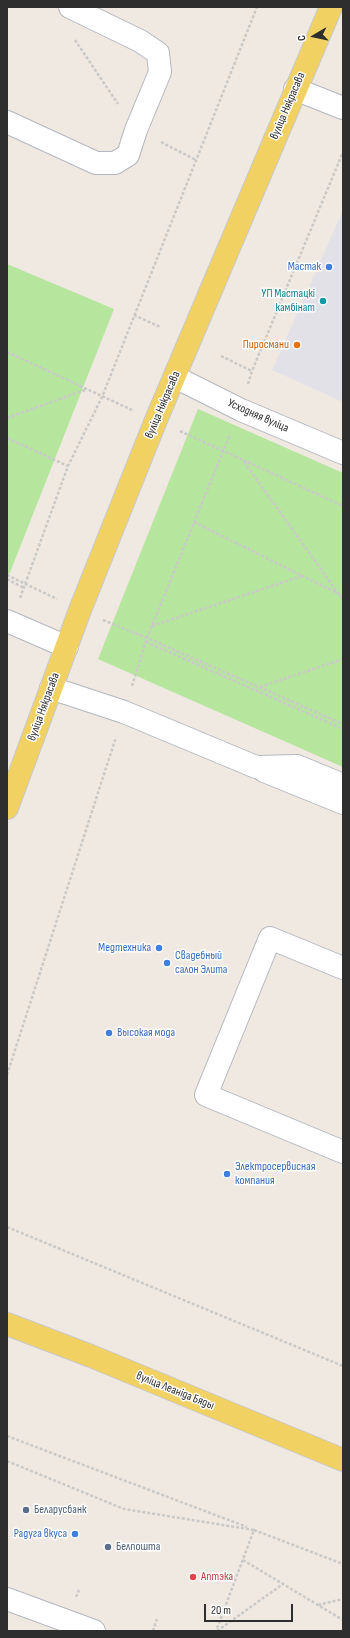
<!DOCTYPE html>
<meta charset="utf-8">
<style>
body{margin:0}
#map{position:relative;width:350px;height:1638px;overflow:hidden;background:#efe9e1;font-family:"Sofia Sans Condensed",sans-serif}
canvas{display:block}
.frame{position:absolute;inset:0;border:8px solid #2e2e2e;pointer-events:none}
.north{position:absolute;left:294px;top:16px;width:40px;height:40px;-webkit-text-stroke:3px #fff;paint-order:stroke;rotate:261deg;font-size:11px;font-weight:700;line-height:16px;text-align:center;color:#2e2e2e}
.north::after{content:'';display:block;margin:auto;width:14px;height:18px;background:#2e2e2e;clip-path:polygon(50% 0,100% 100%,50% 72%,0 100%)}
.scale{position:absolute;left:204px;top:1604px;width:89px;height:18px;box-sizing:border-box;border:2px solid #2e2e2e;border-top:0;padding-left:5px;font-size:12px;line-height:14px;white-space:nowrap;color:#2e2e2e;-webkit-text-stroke:3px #fff;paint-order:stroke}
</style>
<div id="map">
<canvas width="350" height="1638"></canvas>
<div class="frame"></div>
<div class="north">С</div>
<div class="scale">20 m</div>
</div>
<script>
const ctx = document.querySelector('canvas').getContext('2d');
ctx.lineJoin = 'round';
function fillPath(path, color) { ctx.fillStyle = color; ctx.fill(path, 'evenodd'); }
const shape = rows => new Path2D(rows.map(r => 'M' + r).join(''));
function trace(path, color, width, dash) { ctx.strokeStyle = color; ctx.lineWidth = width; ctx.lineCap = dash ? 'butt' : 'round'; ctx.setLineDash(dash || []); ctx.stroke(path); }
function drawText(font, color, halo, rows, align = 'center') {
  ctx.font = font + ' "Sofia Sans Condensed",sans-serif'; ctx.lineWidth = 3; ctx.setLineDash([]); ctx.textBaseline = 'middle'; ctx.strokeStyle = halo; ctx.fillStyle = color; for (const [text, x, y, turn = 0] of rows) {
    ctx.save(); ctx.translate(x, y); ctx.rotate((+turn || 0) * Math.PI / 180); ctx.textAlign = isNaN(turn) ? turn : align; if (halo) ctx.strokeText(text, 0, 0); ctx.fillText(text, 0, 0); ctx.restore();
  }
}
fillPath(shape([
 [343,210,343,402,272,370]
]), '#e3e1e8');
fillPath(shape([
 [7,264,114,309,7,580],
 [198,409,343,473,343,767,98,659]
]), '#b6e59e');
const minor = shape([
 [295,89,343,108],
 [7,122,96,163,115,163,128,155,136,130,160,72,158,53,140,41,70,7],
 [175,377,241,410,343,453],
 [7,621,67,647],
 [51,688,124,712,256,767,297,766,343,785],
 [264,771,343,803],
 [343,968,270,938,206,1095,343,1152],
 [7,1599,94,1631]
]);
const major = shape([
 [7,808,80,610,156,420,331,7],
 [7,1324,91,1356,343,1460]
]);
trace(minor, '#b4b7c1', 24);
trace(major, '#c9c9c9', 24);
trace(shape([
 [75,40,118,104],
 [161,142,196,160],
 [134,315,160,327],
 [7,352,132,410],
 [221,356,252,371],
 [248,384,252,371,343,152],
 [7,418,85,390],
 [180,431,343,506],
 [7,438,68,466],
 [244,462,343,600],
 [194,522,343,596],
 [7,575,57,599],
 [7,579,24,588],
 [20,598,68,466,102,397,257,7],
 [103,620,147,638,343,724],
 [152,626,302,576],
 [146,642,343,729],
 [132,686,147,638,230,434],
 [260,687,343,659],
 [7,1075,116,737],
 [7,1227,343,1366],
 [7,1436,247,1527],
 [7,1461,124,1509,254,1530,216,1631],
 [254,1530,343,1564],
 [243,1560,343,1620],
 [76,1597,79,1590],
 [318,1605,343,1599],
 [153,1631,157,1619],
 [217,1631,283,1584]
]), '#c9c9c9', 2.5, [3, 2]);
trace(minor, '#fff', 22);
trace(major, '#f2d163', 22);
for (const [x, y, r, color] of [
 [329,267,4,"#3f7fe0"],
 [323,301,4,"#0f9aa8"],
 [297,345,4,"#e8710a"],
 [159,948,4,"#3f7fe0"],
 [167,963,4,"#3f7fe0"],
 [109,1033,4,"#3f7fe0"],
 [227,1174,4,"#3f7fe0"],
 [26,1510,4,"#5c6f8a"],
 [75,1534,4,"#3f7fe0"],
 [108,1547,4,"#5c6f8a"],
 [193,1577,4,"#e0444e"]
]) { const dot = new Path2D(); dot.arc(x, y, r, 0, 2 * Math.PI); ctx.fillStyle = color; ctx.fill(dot); trace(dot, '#fff', 1.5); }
drawText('12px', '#2e2e2e', '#fff', [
 ["вуліца Някрасава",288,106,-67],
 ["вуліца Някрасава",163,405,-67],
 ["Усходняя вуліца",258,416,24],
 ["вуліца Някрасава",44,707,-70],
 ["вуліца Леаніда Бяды",175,1391,22]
]);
drawText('12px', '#366cbe', '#fff', [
 ["Мастак",321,267],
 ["Медтехника",151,948],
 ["Свадебный",175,956,"left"],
 ["салон Элита",175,970,"left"],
 ["Высокая мода",117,1033,"left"],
 ["Электросервисная",235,1167,"left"],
 ["компания",235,1181,"left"],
 ["Радуга вкуса",67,1534]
], 'right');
drawText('12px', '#0d838f', '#fff', [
 ["УП Мастацкі",315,294],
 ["камбінат",315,308]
], 'right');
drawText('12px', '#c56008', '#fff', [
 ["Пиросмани",289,345]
], 'right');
drawText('12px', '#4e5e75', '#fff', [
 ["Беларусбанк",34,1510],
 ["Белпошта",116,1547]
], 'left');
drawText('12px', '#be3a42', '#fff', [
 ["Аптэка",201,1577]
], 'left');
</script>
